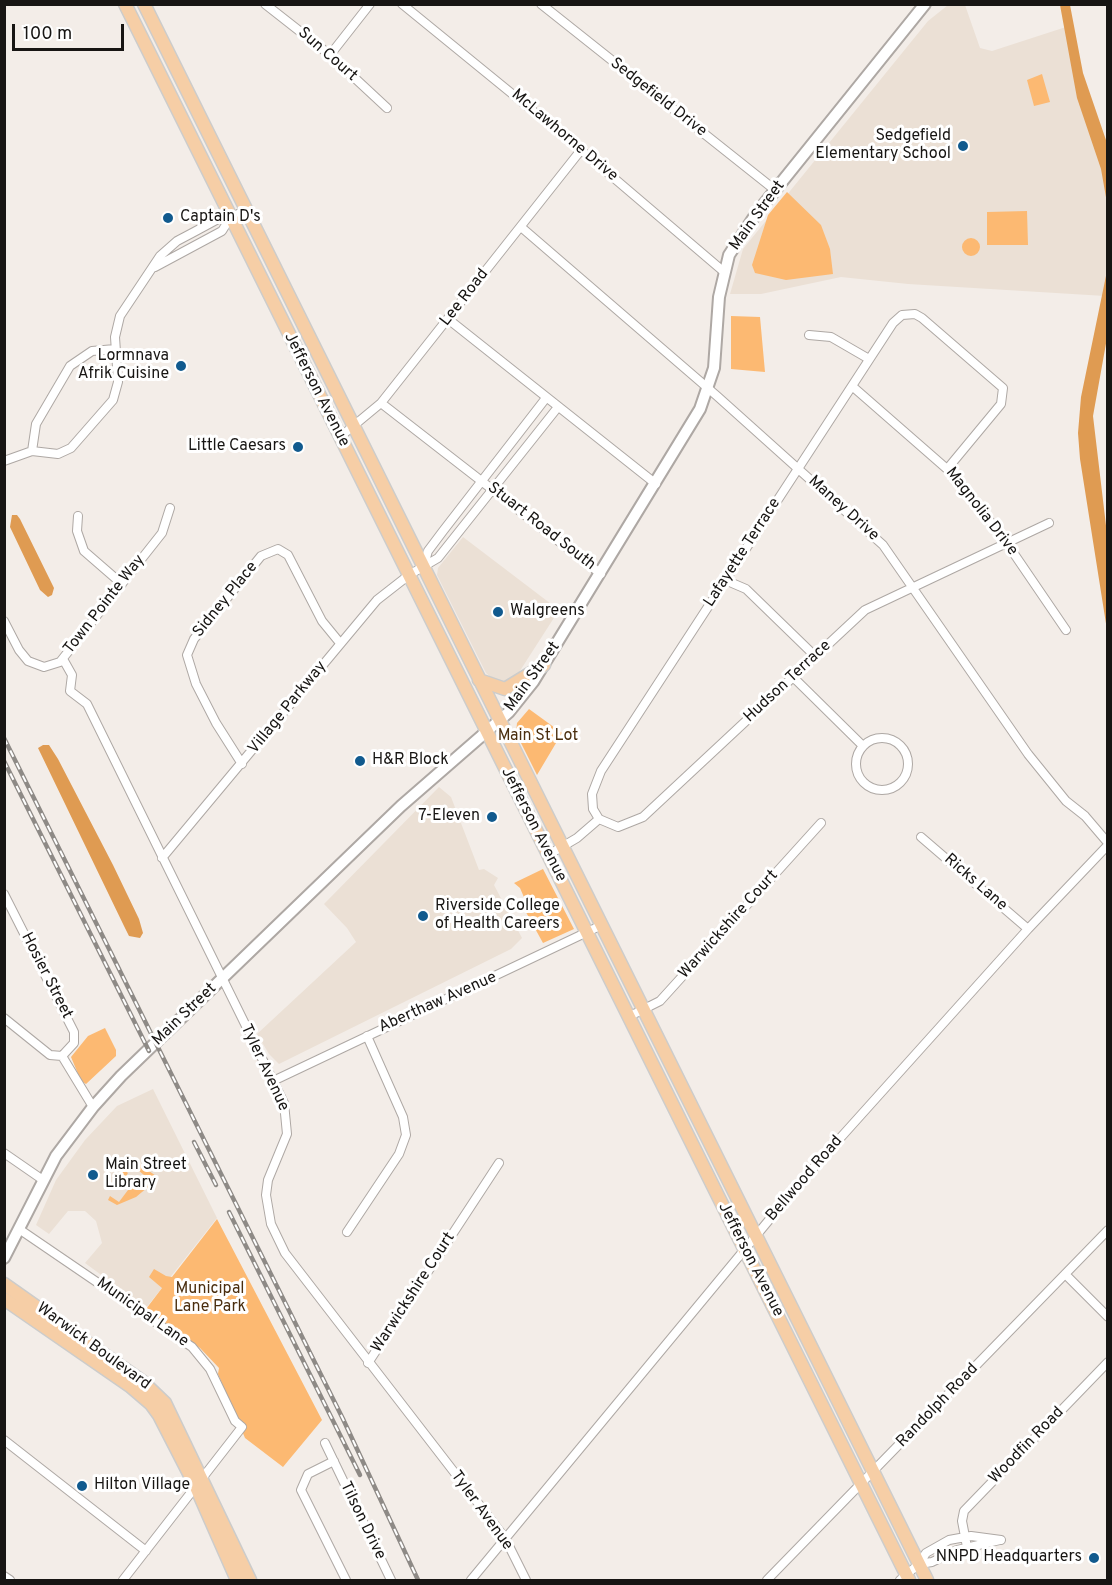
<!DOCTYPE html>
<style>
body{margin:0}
#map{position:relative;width:1112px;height:1585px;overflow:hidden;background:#f3ede8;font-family:Overpass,sans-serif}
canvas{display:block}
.frame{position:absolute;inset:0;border:6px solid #171513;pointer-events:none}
.scale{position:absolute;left:12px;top:24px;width:112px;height:27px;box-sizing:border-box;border:3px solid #171513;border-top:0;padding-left:8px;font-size:18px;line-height:21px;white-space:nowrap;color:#171513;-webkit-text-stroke:4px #fff;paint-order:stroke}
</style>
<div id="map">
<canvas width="1112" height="1585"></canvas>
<div class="frame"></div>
<div class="scale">100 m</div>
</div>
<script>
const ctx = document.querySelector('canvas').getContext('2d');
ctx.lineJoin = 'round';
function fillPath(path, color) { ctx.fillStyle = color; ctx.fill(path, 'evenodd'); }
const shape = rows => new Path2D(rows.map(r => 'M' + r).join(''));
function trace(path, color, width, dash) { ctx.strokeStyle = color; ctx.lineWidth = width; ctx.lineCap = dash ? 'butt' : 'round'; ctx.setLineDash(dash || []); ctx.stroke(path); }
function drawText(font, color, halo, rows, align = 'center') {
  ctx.font = font + ' Overpass,sans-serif'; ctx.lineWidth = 6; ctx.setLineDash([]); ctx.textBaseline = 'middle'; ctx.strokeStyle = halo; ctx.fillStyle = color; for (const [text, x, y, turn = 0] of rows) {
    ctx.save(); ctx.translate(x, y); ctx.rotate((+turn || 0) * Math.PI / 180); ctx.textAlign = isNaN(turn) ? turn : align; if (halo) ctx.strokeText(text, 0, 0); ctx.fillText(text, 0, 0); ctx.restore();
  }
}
fillPath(shape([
 [948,5,965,5,980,48,992,51,1069,26,1107,174,1108,282,1105,296,908,284,841,277,761,294,730,294,743,249,928,21],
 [463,537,559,610,516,677,507,683,496,682,486,673,437,575,438,568],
 [439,787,451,797,479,870,484,869,498,878,494,885,522,938,511,949,279,1064,269,1054,257,1034,356,942,347,928,324,904],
 [153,1089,217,1218,146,1308,85,1263,102,1243,96,1221,85,1211,68,1211,49,1234,36,1225,56,1180,85,1140,117,1106]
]), '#ebe0d5');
fillPath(shape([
 [1042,74,1050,102,1034,106,1027,80],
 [787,192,821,225,830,249,833,274,786,280,755,273,752,265,768,215],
 [1027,211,1028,245,987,245,987,212],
 '962 247a9 9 0 1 1 18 0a9 9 0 1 1-18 0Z',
 [731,316,760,317,765,372,731,369],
 [529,709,562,733,537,775,516,733,517,723],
 [543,869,574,929,543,943,522,905,526,902,520,888,514,883],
 [105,1028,116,1050,116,1056,86,1084,81,1081,71,1057,88,1036],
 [131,1158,156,1176,150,1184,142,1178,144,1175,133,1166,130,1169,125,1166],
 [123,1169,128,1173,125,1178,134,1185,138,1180,148,1187,136,1197,117,1205,108,1200,110,1196,119,1202,131,1186,117,1176],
 [217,1219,322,1420,283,1467,245,1438,218,1374,219,1368,200,1348,146,1309,162,1288,149,1277,154,1269,166,1276,172,1277]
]), '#fcb972');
fillPath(shape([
 [1060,5,1070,5,1083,73,1107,143,1107,203,1101,169,1077,98],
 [1107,271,1107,338,1093,416,1107,534,1107,630,1080,459,1078,433,1081,397],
 [12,515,17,515,20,519,54,588,52,595,48,597,40,590,10,527],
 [43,745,49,745,58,759,113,865,139,919,143,933,140,938,129,936,124,926,38,748]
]), '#df9b52');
const street = shape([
 [265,4,330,55,387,108],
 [402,4,581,150,723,271],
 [541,4,775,190],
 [330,55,370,4],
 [521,227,717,396,883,545,1028,754,1066,801,1085,816,1108,843],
 [155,267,222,231,230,218],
 [448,319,656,484],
 [809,335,831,337,869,359],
 [852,386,955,476,1006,542,1066,630],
 [381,403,601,574],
 [340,437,381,403,581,150],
 [32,451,36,424,70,366,92,351,115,349],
 [4,461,32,451,58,454,71,448,113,400,118,382,115,337,120,316,160,256,177,241,194,232,218,219,230,218,246,210],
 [948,468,1001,404,1003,388,922,318,915,314,902,315,893,323,601,771,592,794,593,809,599,819,618,827,643,817,865,610,1049,523],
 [78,516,77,531,84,551,122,584],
 [424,565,428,551,443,531,546,398],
 [725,580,746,589,815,656],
 [4,621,19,650,28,661,44,667,60,662,162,533,170,508],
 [63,659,72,675,70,691,87,704,284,1103,287,1134,268,1180,266,1195,271,1224,285,1253,505,1538,526,1580],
 [793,677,863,746],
 '856 764a26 26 0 1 1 52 0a26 26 0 1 1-52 0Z',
 [242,764,216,723,196,684,187,655,194,639,261,556,278,549,288,555,322,621,340,643],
 [921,837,1028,929],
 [548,855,577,838,599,819],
 [162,858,377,600,409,575,438,558,558,407],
 [4,894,74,1032,74,1043,62,1056],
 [628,1017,660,1001,821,823],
 [4,1018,50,1055,62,1056],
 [62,1056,93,1107],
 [273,1081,602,925],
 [4,1153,43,1180],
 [19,1229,192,1347,210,1369,235,1421,242,1427,123,1580],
 [347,1232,399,1154,406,1135,403,1117,367,1036],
 [1065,1274,1108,1317],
 [368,1363,499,1163],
 [4,1440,146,1551],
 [325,1443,391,1580],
 [334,1461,308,1474,301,1490,346,1580],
 [967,1547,962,1521,964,1511,1108,1362],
 [919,1564,932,1562,957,1550,1000,1540],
 [4,1576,10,1580],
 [471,1580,798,1185,1028,929,1108,845],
 [767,1580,1108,1230],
 [900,1580,919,1564,926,1553,949,1540,971,1536,1001,1540]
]);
const secondary = shape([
 [4,1258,56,1156,93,1107,121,1076,401,806,509,712,533,682,700,409,714,368,719,297,729,255,756,214,925,4]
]);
const primary = shape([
 [125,4,909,1580],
 [144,4,927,1580],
 [479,680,505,689,544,665],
 [4,1284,143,1382,165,1403,250,1580],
 [4,1299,130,1386,151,1404,159,1415,196,1487,237,1580]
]);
trace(street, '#aea8a4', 10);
trace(secondary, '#aea8a4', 14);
trace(primary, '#cccccb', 15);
trace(street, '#fff', 8);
trace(secondary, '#fff', 10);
trace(primary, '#f6cea6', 12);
const rail = shape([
 [4,738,343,1419,418,1580],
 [4,761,149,1051],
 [194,1142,216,1185],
 [229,1212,360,1475]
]);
trace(rail, '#8e8a86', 4.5);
trace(rail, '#fff', 2, [7]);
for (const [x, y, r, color] of [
 [963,146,6,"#115a8e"],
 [168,218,6,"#115a8e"],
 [181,366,6,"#115a8e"],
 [298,447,6,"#115a8e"],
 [498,612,6,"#115a8e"],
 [360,761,6,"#115a8e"],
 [492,817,6,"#115a8e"],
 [423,916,6,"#115a8e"],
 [93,1175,6,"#115a8e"],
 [82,1486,6,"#115a8e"],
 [1094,1558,6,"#115a8e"]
]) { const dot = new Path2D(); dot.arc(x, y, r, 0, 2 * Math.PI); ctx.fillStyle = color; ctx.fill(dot); trace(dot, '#fff', 2); }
drawText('16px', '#171513', '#fff', [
 ["Sun Court",327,55,41],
 ["Sedgefield Drive",658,98,38],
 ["McLawhorne Drive",564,136,40],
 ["Main Street",758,216,-54],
 ["Lee Road",465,298,-52],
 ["Jefferson Avenue",316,390,63],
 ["Maney Drive",843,509,42],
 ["Magnolia Drive",981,512,52],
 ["Stuart Road South",541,527,38],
 ["Lafayette Terrace",743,553,-57],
 ["Sidney Place",226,600,-51],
 ["Town Pointe Way",105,605,-52],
 ["Main Street",533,677,-54],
 ["Hudson Terrace",788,682,-43],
 ["Village Parkway",288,708,-51],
 ["Jefferson Avenue",533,825,63],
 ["Ricks Lane",975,883,41],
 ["Warwickshire Court",729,925,-48],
 ["Hosier Street",46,976,63],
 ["Aberthaw Avenue",438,1003,-24],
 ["Main Street",185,1015,-44],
 ["Tyler Avenue",264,1068,65],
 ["Bellwood Road",805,1179,-49],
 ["Jefferson Avenue",750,1260,63],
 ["Warwickshire Court",414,1293,-57],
 ["Municipal Lane",142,1313,35],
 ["Warwick Boulevard",93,1347,36],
 ["Randolph Road",938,1406,-46],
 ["Woodfin Road",1027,1446,-46],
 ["Tyler Avenue",481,1511,54],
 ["Tilson Drive",362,1521,64]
]);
drawText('16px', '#171513', '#fff', [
 ["Sedgefield",951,137,"right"],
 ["Elementary School",951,155,"right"],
 ["Captain D's",180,218],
 ["Lormnava",169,357,"right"],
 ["Afrik Cuisine",169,375,"right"],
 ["Little Caesars",286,447,"right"],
 ["Walgreens",510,612],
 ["H&R Block",372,761],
 ["7-Eleven",480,817,"right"],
 ["Riverside College",435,907],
 ["of Health Careers",435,925],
 ["Main Street",105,1166],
 ["Library",105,1184],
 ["Hilton Village",94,1486],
 ["NNPD Headquarters",1082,1558,"right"]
], 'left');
drawText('16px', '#4a2e0f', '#fff', [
 ["Main St Lot",538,737],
 ["Municipal",210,1290],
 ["Lane Park",210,1308]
]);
</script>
